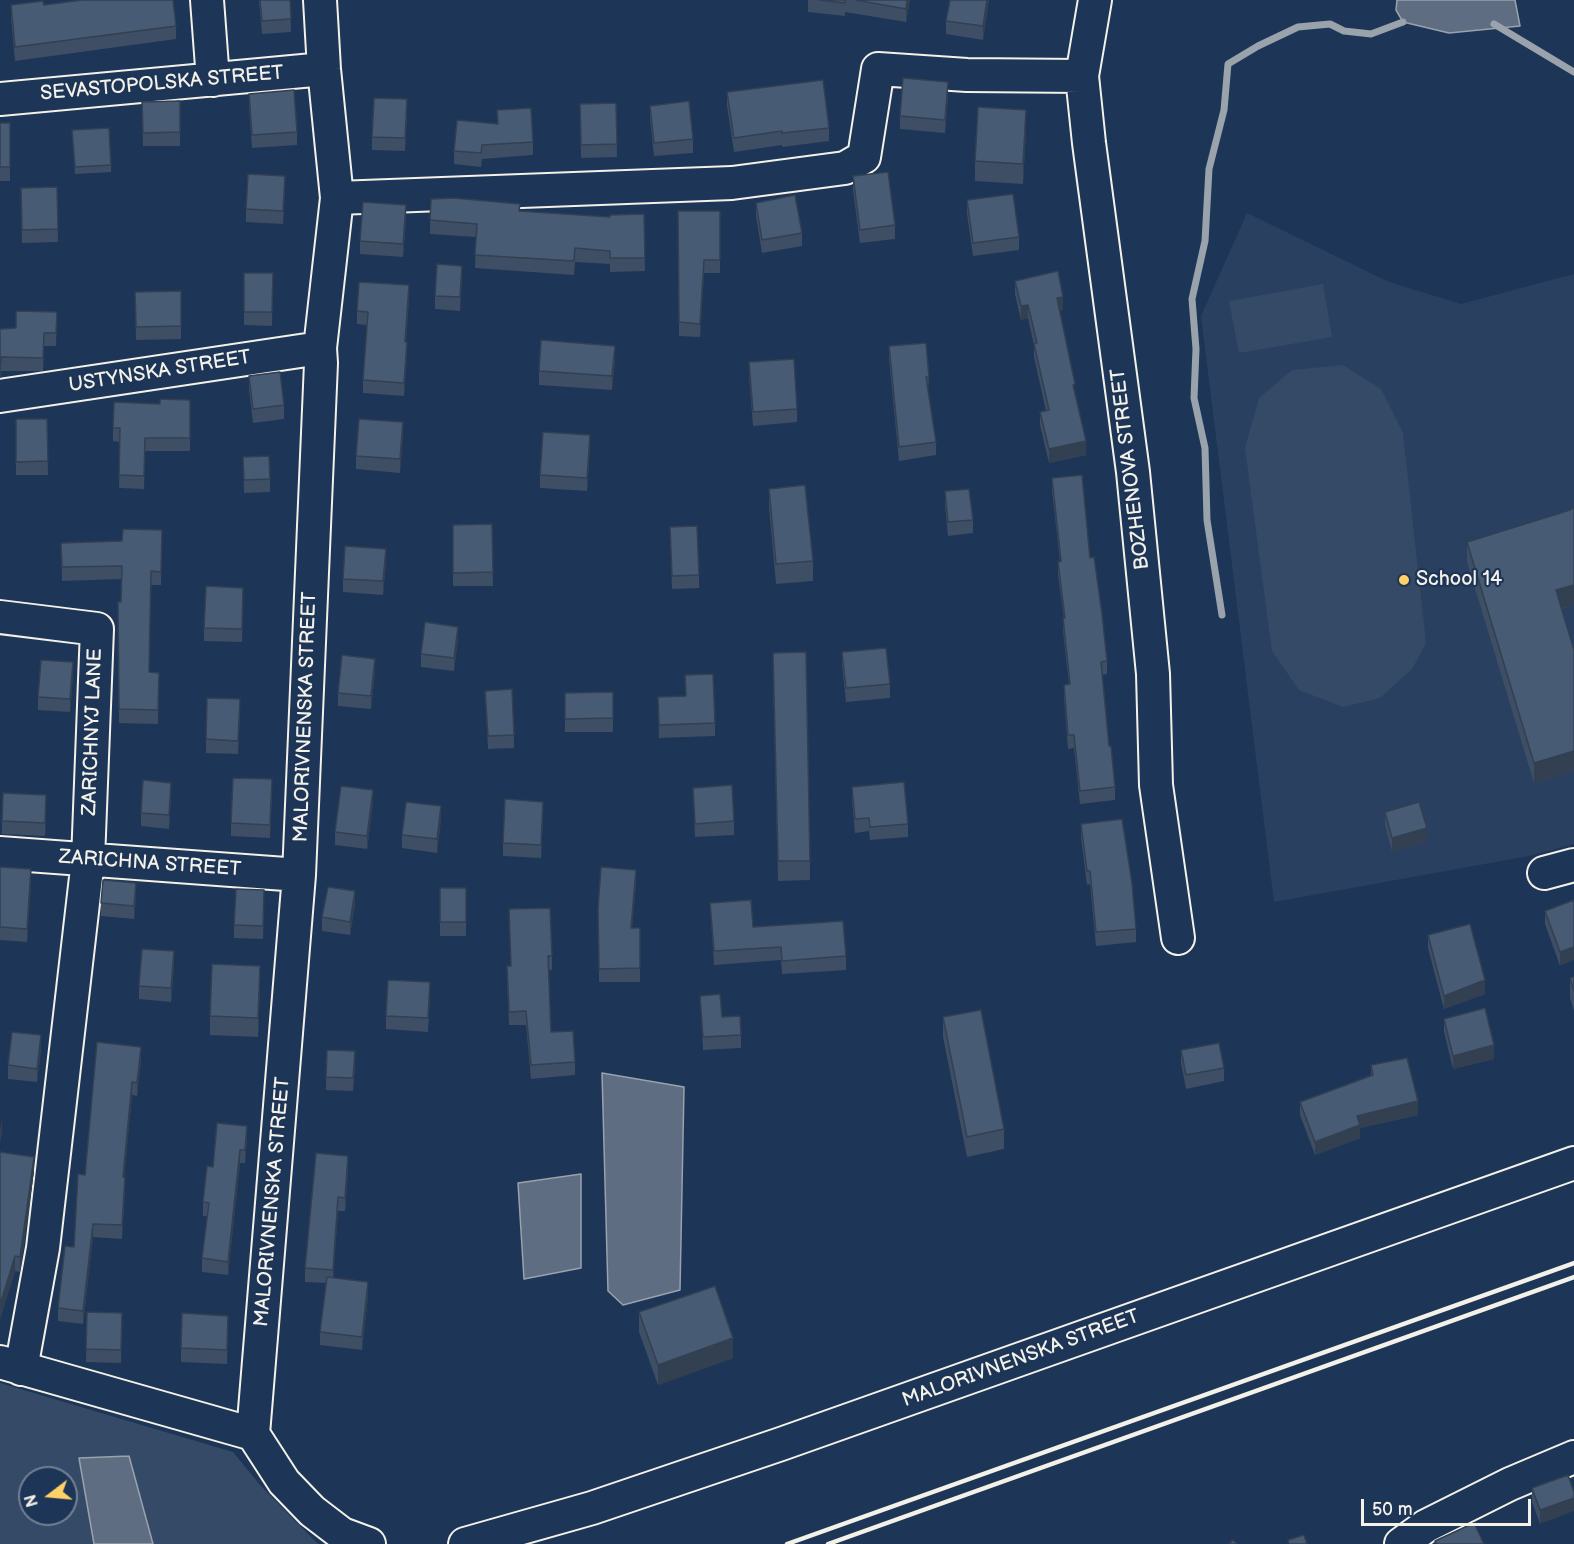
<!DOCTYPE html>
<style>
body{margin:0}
#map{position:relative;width:1574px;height:1544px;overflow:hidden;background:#1d3557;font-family:"Balsamiq Sans",sans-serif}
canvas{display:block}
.north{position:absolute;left:18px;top:1466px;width:60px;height:60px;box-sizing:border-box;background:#1d3557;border:2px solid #738091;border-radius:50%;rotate:254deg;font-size:16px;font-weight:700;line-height:24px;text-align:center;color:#f4f1e8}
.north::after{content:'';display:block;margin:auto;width:21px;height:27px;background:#ffd166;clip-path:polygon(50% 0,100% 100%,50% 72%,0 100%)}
.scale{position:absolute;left:1361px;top:1499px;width:170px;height:27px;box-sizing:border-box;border:3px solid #f4f1e8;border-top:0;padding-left:8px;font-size:18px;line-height:21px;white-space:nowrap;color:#f4f1e8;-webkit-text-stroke:4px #1d3557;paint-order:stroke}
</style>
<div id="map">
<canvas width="1574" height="1544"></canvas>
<div class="north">N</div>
<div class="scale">50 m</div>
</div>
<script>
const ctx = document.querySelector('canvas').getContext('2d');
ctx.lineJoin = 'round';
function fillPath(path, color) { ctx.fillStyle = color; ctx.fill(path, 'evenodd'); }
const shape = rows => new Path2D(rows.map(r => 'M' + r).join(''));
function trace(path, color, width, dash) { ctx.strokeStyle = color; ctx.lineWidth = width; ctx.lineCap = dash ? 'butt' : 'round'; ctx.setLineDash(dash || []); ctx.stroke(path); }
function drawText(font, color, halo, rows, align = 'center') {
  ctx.font = font + ' "Balsamiq Sans",sans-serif'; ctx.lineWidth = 4.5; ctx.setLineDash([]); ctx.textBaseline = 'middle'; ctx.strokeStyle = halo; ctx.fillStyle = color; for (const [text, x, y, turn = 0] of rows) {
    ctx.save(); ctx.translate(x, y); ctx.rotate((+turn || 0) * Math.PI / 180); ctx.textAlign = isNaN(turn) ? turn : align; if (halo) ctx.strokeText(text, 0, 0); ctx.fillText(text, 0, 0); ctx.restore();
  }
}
fillPath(shape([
 [1247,213,1389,282,1461,304,1574,274,1574,844,1529,856,1274,902,1201,316]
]), '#2a4060');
fillPath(shape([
 [1323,284,1332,337,1239,353,1229,301],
 [1343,365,1381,389,1403,433,1426,643,1412,669,1380,698,1343,707,1299,690,1272,651,1245,448,1259,398,1292,370],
 [0,1383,233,1452,260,1485,318,1544,0,1544],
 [30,1478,66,1478,66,1514,30,1514]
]), '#354a67');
const water = shape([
 [1397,0,1515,0,1520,26,1449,33,1403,22,1396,10,1397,0],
 [602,1073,684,1087,680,1290,623,1305,608,1291,602,1073],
 [581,1174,581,1268,524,1279,518,1183,581,1174],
 [129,1456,153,1544,94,1544,79,1458,129,1456]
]);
fillPath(water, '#5e6d82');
trace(water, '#9aa2ab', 1.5);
trace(shape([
 [1494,24,1574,72],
 [1222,615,1207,520,1205,448,1194,398,1196,349,1192,299,1205,241,1209,169,1224,110,1228,64,1258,46,1298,27,1330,24,1344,31,1371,34,1403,22]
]), '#9aa2ab', 7);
const minor = shape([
 [207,0,213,80],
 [1095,0,1082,76,1089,143,1133,472,1153,674,1156,785,1178,938],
 [0,99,324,69],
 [337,198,732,183,845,168,864,157,878,69,967,75,1082,76],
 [0,396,320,348],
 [0,617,97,629,88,860,43,1248,21,1369],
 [0,853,299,875],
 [1544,873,1574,865],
 [0,1362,253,1434,299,875,321,363,320,348,337,198,324,69,320,0],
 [253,1434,284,1482,312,1511,342,1534,369,1544],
 [465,1544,592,1508,781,1444,1574,1163],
 [1401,1544,1426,1526,1510,1484,1574,1457]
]);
trace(minor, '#f4f1e8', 36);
trace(minor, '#1d3557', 32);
trace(shape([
 [787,1544,1574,1263],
 [828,1544,1574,1277]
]), '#f4f1e8', 4.5);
fillPath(shape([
 [259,0,290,0,291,32,262,34],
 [808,0,910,0,906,22,845,12,845,16,808,12],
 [989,0,983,40,946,34,946,21],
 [11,5,44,5,176,26,176,39,15,61,11,18],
 [727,92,829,128,829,141,782,147,782,145,734,152,727,106],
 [249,94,297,132,297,145,252,148,249,107],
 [948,96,945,133,900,129,900,116],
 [180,101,180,146,143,146,142,102],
 [616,103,617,157,581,158,580,104],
 [650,106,693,139,693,153,654,156,650,119],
 [497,110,533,142,533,155,482,159,481,167,454,164,454,151,497,124],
 [407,112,405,151,372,150,372,137],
 [0,123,10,123,10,181,0,181],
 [72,130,111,165,111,172,75,174],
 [1026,130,1023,184,975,181,975,161],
 [853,176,895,225,895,239,860,243,853,190],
 [57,187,58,242,22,243,21,202],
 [285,189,283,224,246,222,246,209],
 [967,200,1019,237,1019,250,973,256,967,214],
 [756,203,802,233,802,246,762,253,756,216],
 [520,211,610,217,644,214,645,271,610,272,610,264,575,262,574,275,475,268,476,237,430,234,430,220],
 [678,211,720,211,720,273,704,273,700,337,679,336],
 [406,219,403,257,360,254,360,241],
 [244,273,273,273,272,326,244,325],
 [462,279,460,311,435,309,435,296],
 [1015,281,1063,310,1060,311,1086,455,1049,463,1040,425,1040,412,1046,411,1034,357,1034,345,1028,318,1021,320,1015,294],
 [181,291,181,339,136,340,135,292],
 [409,299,406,342,407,355,404,396,363,393,363,380,367,325,357,324,357,311],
 [57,312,56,346,44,346,43,371,1,371,1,378,0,378,0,329,16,328],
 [889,346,929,377,928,391,936,442,936,455,899,461,889,359],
 [615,359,612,390,539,385,539,371],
 [749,362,797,409,797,422,753,426,749,375],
 [249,376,284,405,284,419,253,423,249,389],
 [190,400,190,451,145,451,144,489,119,488,120,442,113,441,113,428,160,404],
 [16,419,47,419,48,475,16,475],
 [403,436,400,473,356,469,356,456],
 [590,448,587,491,540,488,540,475],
 [243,457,270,479,270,492,244,493],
 [1052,478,1090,558,1107,661,1107,674,1102,675,1109,746,1115,787,1115,800,1080,804,1074,748,1068,749,1064,698,1064,685,1069,684,1063,631,1064,618,1058,575,1058,562,1060,561,1052,491],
 [769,489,813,561,813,581,776,584,769,508],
 [945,491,973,520,973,533,948,536,945,505],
 [1574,507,1574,605,1562,609,1574,650,1574,771,1534,783,1467,562,1467,542,1570,510],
 [492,524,493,586,453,586,453,525],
 [670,527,699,575,699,588,672,589],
 [162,530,161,585,151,585,149,672,159,673,158,724,119,723,118,602,121,602,122,579,62,581,61,543,122,541],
 [386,562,383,595,343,592,343,579],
 [243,601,242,642,204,641,204,628],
 [458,640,454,671,421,667,421,654],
 [842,652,890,684,890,698,846,702,842,665],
 [375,672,371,709,338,706,338,693],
 [773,673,810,861,810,880,778,881],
 [73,675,70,712,38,710,38,697],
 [485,691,514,735,514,748,488,749],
 [613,692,613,732,565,732,565,693],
 [658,697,715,723,715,736,659,738],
 [240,712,238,754,206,753,206,739],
 [852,787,908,824,908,837,870,840,869,831,855,833,852,800],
 [693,788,734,821,734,835,695,837],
 [272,793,270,838,231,836,231,823],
 [171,796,169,829,141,826,141,813],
 [373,803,367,849,335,845,335,832],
 [46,808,45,836,2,834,2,821],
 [1385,812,1427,842,1392,851,1385,825],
 [543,815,541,858,503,856,503,843],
 [441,819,437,853,402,848,402,835],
 [1081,824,1136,929,1136,942,1096,946,1090,884,1087,885,1081,838],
 [0,867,31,883,27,942,0,940],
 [636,883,632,928,640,928,640,982,599,982,598,908],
 [440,888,466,888,466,936,440,936],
 [136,896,134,919,101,916,101,903],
 [1574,900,1560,966,1545,924,1545,911],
 [710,903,753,927,846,956,846,970,782,974,781,960,714,965],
 [264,904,263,939,234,938,234,925],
 [355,905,350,935,322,931,322,917],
 [509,909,552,956,552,970,549,970,551,1032,575,1062,575,1075,531,1079,526,1025,509,1025,507,979,511,966],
 [1428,935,1485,994,1444,1009,1428,948],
 [174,965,171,1002,139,999,139,986],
 [1574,977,1574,1011,1570,998,1570,978],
 [260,986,258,1037,210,1035,210,1016],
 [430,996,428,1032,386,1029,386,1016],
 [700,996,741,1035,741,1048,703,1050],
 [943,1017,1004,1129,1004,1149,967,1157,943,1037],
 [1444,1019,1494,1059,1453,1069,1444,1032],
 [41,1049,37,1082,8,1079,8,1065],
 [1181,1050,1224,1068,1224,1081,1186,1089,1181,1063],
 [141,1060,137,1096,132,1095,124,1177,125,1190,122,1239,93,1237,83,1324,58,1321,58,1308,74,1247,85,1175],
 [355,1064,353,1091,326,1090,326,1077],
 [1371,1065,1418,1115,1360,1128,1360,1138,1315,1155,1300,1115,1300,1102,1371,1075],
 [247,1139,245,1163,240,1163,228,1275,202,1272,202,1258,207,1216,203,1216,203,1202,213,1167],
 [0,1152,34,1171,20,1272,15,1271,0,1319],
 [348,1169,345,1211,338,1211,333,1278,368,1296,362,1350,320,1345,320,1332,326,1283,305,1282,305,1268],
 [87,1312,122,1313,121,1363,86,1362],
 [639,1312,733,1358,658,1385,639,1332],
 [228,1329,227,1364,181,1362,181,1348],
 [1532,1488,1574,1492,1540,1524,1532,1502]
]), '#3e4e64');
fillPath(shape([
 [907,0,910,0,906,22,906,9],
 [987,0,989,0,983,40,983,26],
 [948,82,948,96,945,133,945,120],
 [1026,110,1026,130,1023,184,1023,164],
 [406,205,406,219,403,257,403,244],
 [704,260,704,273,700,337,700,324],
 [462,266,462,279,460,311,460,297],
 [409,285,409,299,405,355,405,342],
 [1063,297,1063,310,1057,312,1057,298],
 [1028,305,1028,318,1021,320,1021,306],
 [407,342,407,355,404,396,404,383],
 [615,346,615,359,612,390,612,376],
 [1,364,1,378,0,378,0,365],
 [403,422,403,436,400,473,400,459],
 [590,435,590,448,587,491,587,478],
 [1086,441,1086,455,1049,463,1049,449],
 [386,549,386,562,383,595,383,581],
 [1574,585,1574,605,1556,610,1556,590],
 [458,627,458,640,454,671,454,658],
 [375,659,375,672,371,709,371,696],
 [73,662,73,675,70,712,70,699],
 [1574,751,1574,771,1534,783,1534,763],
 [171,783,171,796,169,829,169,815],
 [373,790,373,803,367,849,367,836],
 [441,806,441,819,437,853,437,839],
 [1427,828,1427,842,1392,851,1392,838],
 [31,869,31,883,27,942,27,929],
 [636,870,636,883,631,941,631,928],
 [136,883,136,896,134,919,134,906],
 [355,891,355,905,350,935,350,922],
 [1574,947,1574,960,1560,966,1560,952],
 [174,951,174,965,171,1002,171,988],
 [260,966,260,986,258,1037,258,1018],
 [1485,980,1485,994,1444,1009,1444,996],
 [41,1035,41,1049,37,1082,37,1069],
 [1494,1045,1494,1059,1453,1069,1453,1056],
 [141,1047,141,1060,137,1096,137,1083],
 [132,1082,132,1095,123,1190,123,1177],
 [1418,1101,1418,1115,1360,1128,1360,1138,1315,1155,1315,1142,1357,1116],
 [2,1119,2,1133,0,1144,0,1129],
 [247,1126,247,1139,245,1163,245,1150],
 [240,1150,240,1163,228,1275,228,1262],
 [348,1156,348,1169,345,1211,345,1198],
 [34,1157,34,1171,20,1272,20,1257],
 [125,1177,125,1190,122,1239,122,1225],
 [338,1197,338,1211,333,1284,333,1270],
 [93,1224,93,1237,83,1324,83,1311],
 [15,1256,15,1271,0,1319,0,1305],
 [368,1282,368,1296,362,1350,362,1337],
 [733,1338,733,1358,658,1385,658,1365],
 [1574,1498,1574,1511,1540,1524,1540,1510]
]), '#324051');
const building = shape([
 [82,0,173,0,176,26,15,47,11,5,43,1,44,5,82,0],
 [260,0,290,0,291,19,262,21,260,0],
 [819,0,845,0,845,3,819,0],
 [856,0,907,0,906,9,856,0],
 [950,0,987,0,983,26,946,21,950,0],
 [903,78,948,82,945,120,900,116,903,78],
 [823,80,829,128,782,133,782,131,734,138,727,92,823,80],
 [294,90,297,132,252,135,249,94,294,90],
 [374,98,407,99,405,138,372,137,374,98],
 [180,101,180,132,143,133,142,102,180,101],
 [689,101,693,139,654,143,650,106,689,101],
 [616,103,617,144,581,145,580,104,616,103],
 [978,107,1026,110,1023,164,975,161,978,107],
 [531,108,533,142,482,145,481,153,454,151,457,120,498,124,497,110,531,108],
 [0,123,10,123,10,167,0,167,0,123],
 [109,128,111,165,75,167,72,130,109,128],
 [888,172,895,225,860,230,853,176,888,172],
 [248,174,285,176,283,211,246,209,248,174],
 [57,187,58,229,22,230,21,188,57,187],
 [1013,194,1019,237,973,243,967,200,1013,194],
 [795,195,802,233,762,240,756,203,795,195],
 [454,198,520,204,519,211,610,217,610,215,644,214,645,258,610,258,610,251,575,248,574,261,475,255,477,224,430,220,431,199,454,198],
 [363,202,406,205,403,244,360,241,363,202],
 [678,211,720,211,720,260,704,260,700,324,679,322,678,211],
 [437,264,462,266,460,297,435,296,437,264],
 [1058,271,1063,297,1057,298,1075,384,1073,385,1086,441,1049,449,1040,412,1049,410,1034,344,1037,343,1028,305,1021,306,1015,281,1058,271],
 [244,273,273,273,272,312,244,312,244,273],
 [359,282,409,285,405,342,407,342,404,383,363,380,368,312,357,311,359,282],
 [181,291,181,326,136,327,135,292,181,291],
 [16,311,57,312,56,333,44,333,43,358,1,357,1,364,0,365,0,329,16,328,16,311],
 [541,340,615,346,612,376,539,371,541,340],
 [926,343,929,377,926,377,936,442,899,447,889,346,926,343],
 [794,359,797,409,753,412,749,362,794,359],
 [280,372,284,405,253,409,249,376,280,372],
 [160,399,190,400,190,438,145,438,144,476,119,475,120,428,113,428,114,402,160,404,160,399],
 [16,419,47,419,48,461,16,462,16,419],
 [359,419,403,422,400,459,356,456,359,419],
 [543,432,590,435,587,478,540,475,543,432],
 [269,456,270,479,244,480,243,457,269,456],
 [1082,475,1090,558,1094,557,1102,614,1107,661,1101,662,1109,746,1111,746,1115,787,1080,791,1074,735,1068,735,1064,685,1070,684,1063,618,1065,618,1058,562,1061,561,1052,478,1082,475],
 [805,485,813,561,776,564,769,489,805,485],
 [969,489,973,520,948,522,945,491,969,489],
 [1574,507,1574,585,1556,590,1574,650,1574,751,1534,763,1467,542,1570,510,1574,507],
 [492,524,493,572,453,573,453,525,492,524],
 [697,526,699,575,672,576,670,527,697,526],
 [123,529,162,530,161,572,151,571,149,672,159,673,158,710,119,709,118,602,121,602,122,566,62,567,61,543,122,541,123,529],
 [345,546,386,549,383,581,343,579,345,546],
 [206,586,243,588,242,629,204,628,206,586],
 [425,622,458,627,454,658,421,654,425,622],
 [886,648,890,684,846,688,842,652,886,648],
 [806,652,810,861,778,861,773,653,806,652],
 [342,655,375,659,371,696,338,693,342,655],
 [41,660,73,662,70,699,38,697,41,660],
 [713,674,715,723,659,725,658,697,686,696,685,675,713,674],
 [512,689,514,735,488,736,485,691,512,689],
 [613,692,613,718,565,719,565,693,613,692],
 [207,698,240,699,238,741,206,739,207,698],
 [233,778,272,779,270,825,231,823,233,778],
 [143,780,171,783,169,815,141,813,143,780],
 [904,782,908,824,870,827,869,818,855,819,852,787,904,782],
 [732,785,734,821,695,824,693,788,732,785],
 [341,786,373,790,367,836,335,832,341,786],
 [3,793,46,795,45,823,2,821,3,793],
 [505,799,543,802,541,845,503,843,505,799],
 [406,802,441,806,437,839,402,835,406,802],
 [1419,802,1427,828,1392,838,1385,812,1419,802],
 [1122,819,1132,883,1136,929,1096,932,1090,871,1087,871,1081,824,1122,819],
 [0,867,31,869,27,929,0,927,0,867],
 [601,867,636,870,631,928,640,928,640,968,599,969,598,908,601,867],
 [103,880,136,883,134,906,101,903,103,880],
 [328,887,355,891,350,922,322,917,328,887],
 [440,888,466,888,466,922,440,922,440,888],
 [236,889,264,890,263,926,234,925,236,889],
 [751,900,753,927,843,921,846,956,782,961,781,947,714,951,710,903,751,900],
 [1574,900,1574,947,1560,952,1545,911,1574,900],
 [550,908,552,956,548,956,551,1032,573,1031,575,1062,531,1065,526,1011,509,1012,507,966,511,966,509,909,550,908],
 [1470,924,1485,980,1444,996,1428,935,1470,924],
 [142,949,174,951,171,988,139,986,142,949],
 [212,964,260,966,258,1018,210,1016,212,964],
 [1574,977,1574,991,1570,978,1574,977],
 [388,980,430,982,428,1018,386,1016,388,980],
 [720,994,722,1017,740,1016,741,1035,703,1037,700,996,720,994],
 [1485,1008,1494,1045,1453,1056,1444,1019,1485,1008],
 [981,1010,1004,1129,967,1137,943,1017,981,1010],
 [12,1032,41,1035,37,1069,8,1065,12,1032],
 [97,1042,141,1047,137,1083,132,1082,123,1177,125,1177,122,1225,93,1224,83,1311,58,1308,65,1246,74,1247,78,1174,85,1175,97,1042],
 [1219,1043,1224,1068,1186,1075,1181,1050,1219,1043],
 [327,1050,355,1051,353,1078,326,1077,327,1050],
 [1407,1058,1418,1101,1357,1116,1360,1125,1315,1142,1300,1102,1373,1075,1371,1065,1407,1058],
 [217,1123,247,1126,245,1150,240,1150,228,1262,202,1258,209,1203,203,1202,207,1166,213,1167,217,1123],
 [0,1152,34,1157,20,1257,15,1256,0,1305,0,1152],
 [316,1153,348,1156,345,1198,338,1197,333,1270,305,1268,316,1153],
 [327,1277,368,1282,362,1337,320,1332,327,1277],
 [715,1286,733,1338,658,1365,639,1312,715,1286],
 [87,1312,122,1313,121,1350,86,1349,87,1312],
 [182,1313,228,1316,227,1350,181,1348,182,1313],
 [1568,1475,1574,1492,1574,1498,1540,1510,1532,1488,1568,1475],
 [1474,1523,1484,1544,1437,1544,1435,1541,1474,1523],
 [1304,1535,1307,1544,1289,1544,1288,1540,1304,1535],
 [1233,1540,1237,1544,1229,1544,1233,1540]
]);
fillPath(building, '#485b74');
trace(building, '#324051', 1.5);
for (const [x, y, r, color] of [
 [1404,580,6,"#ffd166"]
]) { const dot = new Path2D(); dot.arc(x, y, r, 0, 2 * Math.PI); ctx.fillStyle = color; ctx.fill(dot); trace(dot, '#1d3557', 2); }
drawText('20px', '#f4f1e8', '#1d3557', [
 ["SEVASTOPOLSKA STREET",162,84,-5],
 ["USTYNSKA STREET",160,372,-9],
 ["BOZHENOVA STREET",1131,469,-97],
 ["MALORIVNENSKA STREET",306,717,-88],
 ["ZARICHNYJ LANE",93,732,-88],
 ["ZARICHNA STREET",150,864,4],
 ["MALORIVNENSKA STREET",273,1202,-85],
 ["MALORIVNENSKA STREET",1021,1359,-20]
]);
drawText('20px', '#f4f1e8', '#1d3557', [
 ["School 14",1416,580]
], 'left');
</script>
